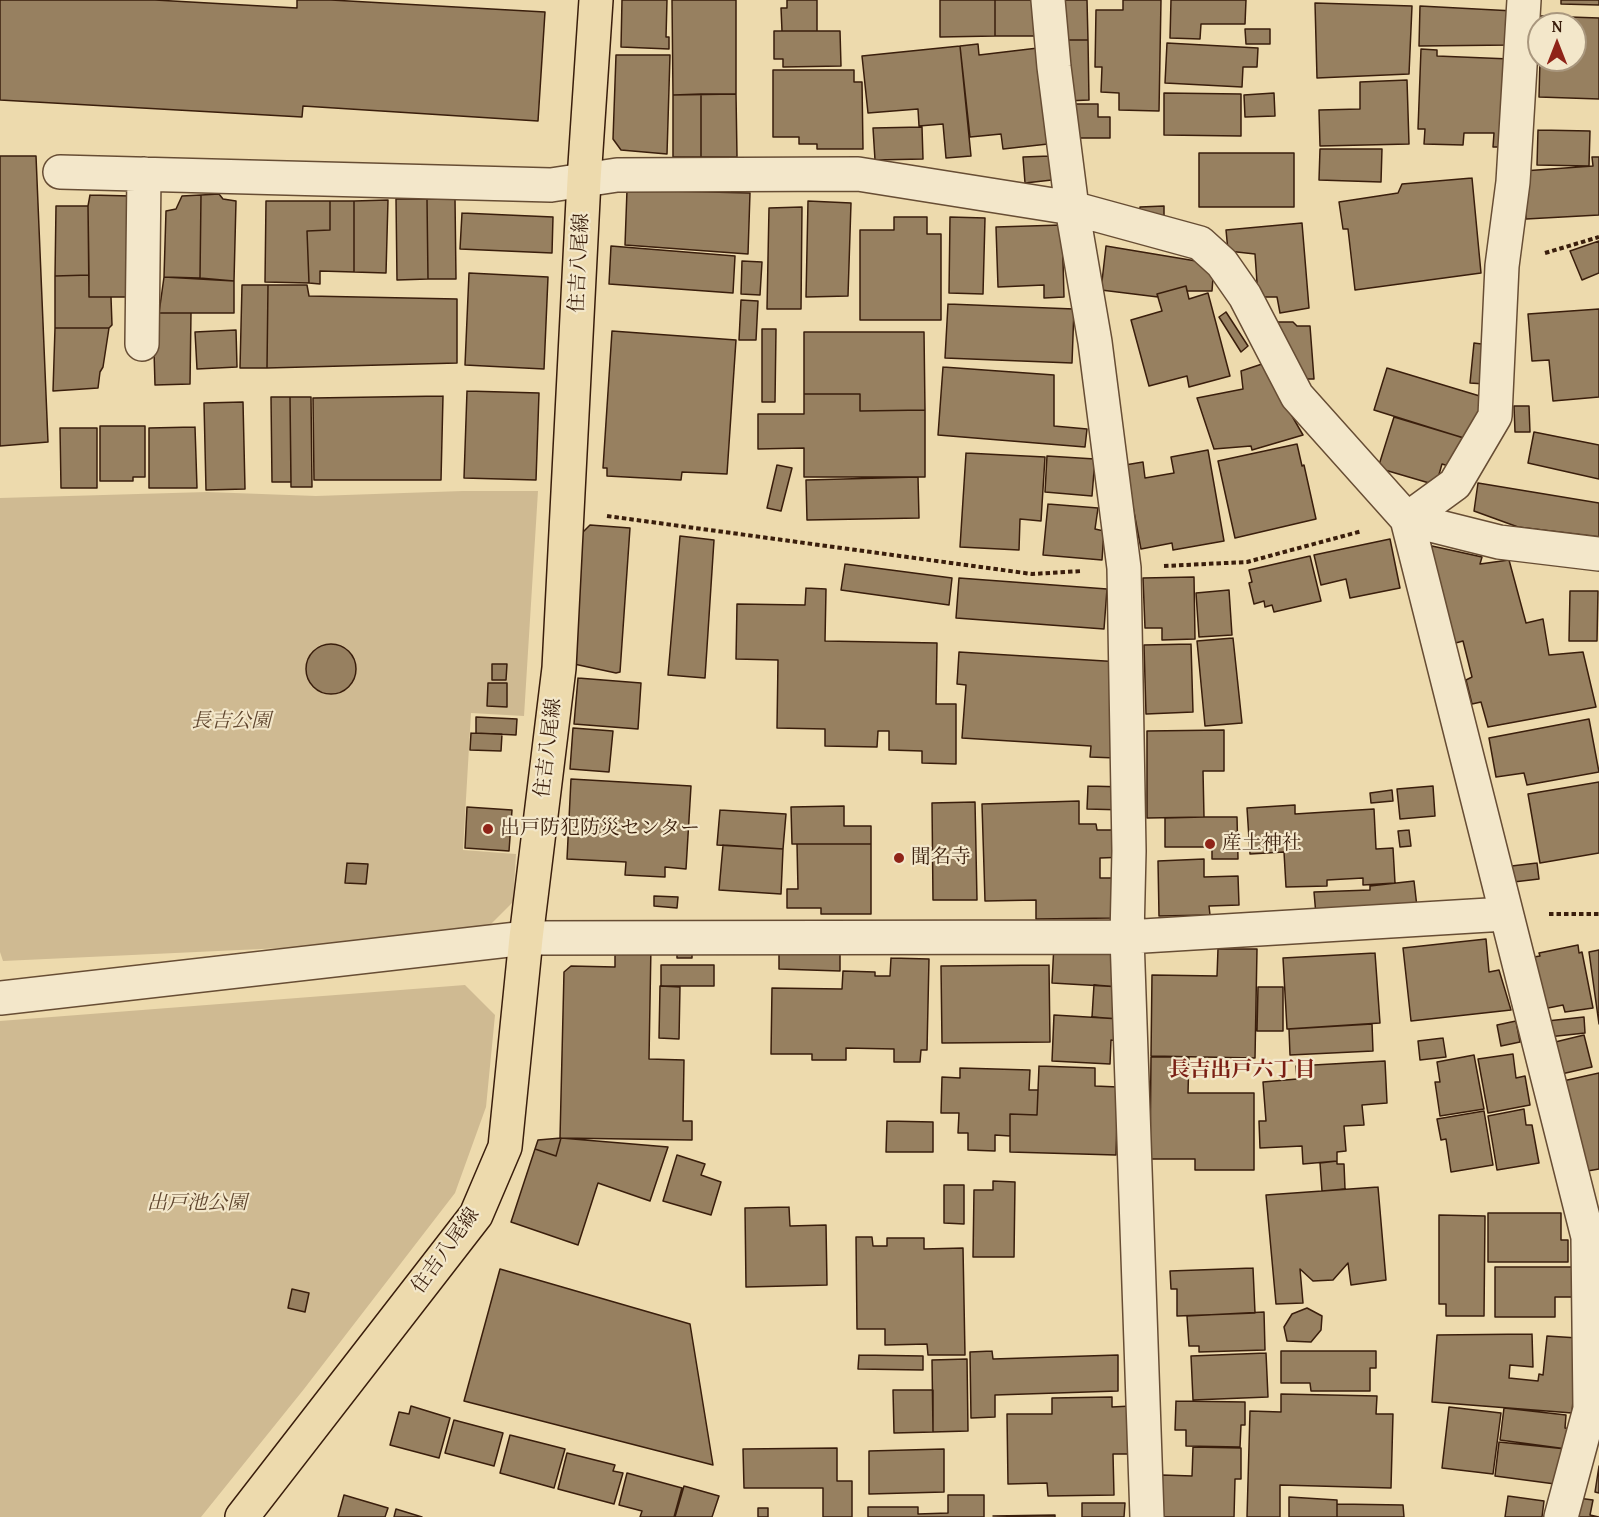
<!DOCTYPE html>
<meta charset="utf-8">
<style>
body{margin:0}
#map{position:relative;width:1599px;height:1517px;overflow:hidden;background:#eddaad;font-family:"Gentium Book Plus",serif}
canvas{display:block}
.north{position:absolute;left:1527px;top:12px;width:60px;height:60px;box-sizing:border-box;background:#f3e7ca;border:2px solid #a9977e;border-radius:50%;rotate:0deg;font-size:16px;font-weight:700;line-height:24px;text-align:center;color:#3a1e0c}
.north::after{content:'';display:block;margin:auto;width:21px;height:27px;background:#8f2418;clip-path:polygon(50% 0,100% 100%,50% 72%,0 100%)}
</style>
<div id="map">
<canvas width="1599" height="1517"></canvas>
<div class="north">N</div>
</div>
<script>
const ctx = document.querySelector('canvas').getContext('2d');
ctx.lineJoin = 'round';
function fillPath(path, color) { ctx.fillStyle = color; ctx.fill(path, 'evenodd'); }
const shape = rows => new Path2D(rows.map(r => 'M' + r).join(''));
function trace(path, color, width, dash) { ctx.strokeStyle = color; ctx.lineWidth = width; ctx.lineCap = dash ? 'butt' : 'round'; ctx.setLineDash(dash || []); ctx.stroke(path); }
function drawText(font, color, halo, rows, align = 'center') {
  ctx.font = font + ' "Gentium Book Plus","Noto Serif JP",serif'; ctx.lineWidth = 4.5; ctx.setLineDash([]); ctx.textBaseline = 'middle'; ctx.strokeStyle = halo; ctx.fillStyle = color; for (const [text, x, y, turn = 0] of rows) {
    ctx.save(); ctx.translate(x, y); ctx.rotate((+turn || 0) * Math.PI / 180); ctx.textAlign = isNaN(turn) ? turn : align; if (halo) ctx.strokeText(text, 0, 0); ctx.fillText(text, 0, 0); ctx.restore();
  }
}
fillPath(shape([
 [463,491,538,491,524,716,471,713,463,850,516,854,513,902,476,939,3,961,0,952,0,498,207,492,316,496],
 [465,985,495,1015,486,1107,455,1193,304,1389,201,1517,0,1517,0,1021]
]), '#cfba92');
const building = shape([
 [0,0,155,0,297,8,297,0,331,0,545,12,538,121,303,106,302,117,0,100,0,0],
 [622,0,667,0,666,37,669,37,669,49,621,47,622,0],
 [672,0,736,0,736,94,673,95,672,0],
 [787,0,817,0,817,31,782,31,781,8,787,8,787,0],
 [940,0,995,0,995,36,940,37,940,0],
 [995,0,1036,0,1036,36,995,36,995,0],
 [1059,0,1087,0,1088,40,1060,40,1059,0],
 [1123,0,1161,0,1159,111,1119,110,1119,93,1101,92,1102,67,1095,67,1096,10,1123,10,1123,0],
 [1171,0,1246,0,1245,24,1201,24,1200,39,1170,38,1171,0],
 [1561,0,1599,0,1599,5,1561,4,1561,0],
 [1315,3,1412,6,1409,74,1317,78,1315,3],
 [1420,6,1514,11,1511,45,1419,46,1420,6],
 [1541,16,1599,18,1599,99,1539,97,1540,60,1575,60,1575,24,1541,24,1541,16],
 [1245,29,1270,29,1270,44,1246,44,1245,29],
 [774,31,840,31,841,66,783,67,783,59,774,59,774,31],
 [1060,40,1088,40,1089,100,1066,101,1060,40],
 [1167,43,1258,48,1257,67,1243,67,1242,87,1165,83,1167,43],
 [978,44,979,55,1038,48,1048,144,1003,149,1001,134,970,137,960,46,978,44],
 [960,46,971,156,946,158,943,124,919,126,918,109,868,113,862,56,960,46],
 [1421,49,1437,50,1437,56,1510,59,1507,147,1493,147,1494,133,1464,133,1463,145,1424,144,1425,129,1418,129,1421,49],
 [616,55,670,55,667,154,621,150,613,139,616,55],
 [773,70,854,70,854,82,862,82,863,149,817,149,817,144,799,144,799,137,773,137,773,70],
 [1407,80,1409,144,1320,146,1319,110,1360,109,1360,82,1407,80],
 [1164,93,1241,94,1241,136,1164,135,1164,93],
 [1274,93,1275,116,1245,117,1244,95,1274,93],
 [701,94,701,157,673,157,673,95,701,94],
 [701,94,736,94,737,157,701,157,701,94],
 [1070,104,1098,104,1098,117,1110,117,1110,138,1070,138,1070,104],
 [922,127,923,159,875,160,873,128,922,127],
 [1538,130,1590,131,1589,166,1537,165,1538,130],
 [1320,149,1382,149,1381,182,1319,180,1320,149],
 [1199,153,1294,153,1294,207,1199,207,1199,153],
 [0,156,36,156,48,442,0,446,0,156],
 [1050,156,1052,180,1025,183,1023,157,1050,156],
 [1592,157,1599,157,1599,215,1526,219,1523,171,1593,166,1592,157],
 [1472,178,1481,273,1355,290,1348,229,1343,229,1339,202,1398,193,1402,184,1472,178],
 [627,190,750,193,748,254,625,245,627,190],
 [219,194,223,199,236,201,234,281,200,278,201,195,219,194],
 [90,195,131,196,128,297,89,297,88,206,90,195],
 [201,195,200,278,164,277,166,211,176,209,182,196,201,195],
 [396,199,427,199,428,279,397,280,396,199],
 [427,199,455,199,456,279,428,279,427,199],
 [388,200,386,273,354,272,354,201,388,200],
 [266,201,330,201,330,230,307,231,309,283,265,282,266,201],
 [330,201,354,201,354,272,320,271,320,284,309,283,307,231,330,230,330,201],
 [808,201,851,203,848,296,806,297,808,201],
 [56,206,88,206,89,275,55,276,56,206],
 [1164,206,1164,219,1140,220,1140,207,1164,206],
 [802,207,801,309,767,309,769,208,802,207],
 [462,213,553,217,552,253,460,249,462,213],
 [894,217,927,217,927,234,941,234,941,320,860,320,860,230,894,230,894,217],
 [950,217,985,218,983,294,949,293,950,217],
 [1302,223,1309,308,1280,313,1277,297,1258,297,1255,254,1228,251,1226,230,1302,223],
 [1062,225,1064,297,1044,298,1044,285,998,287,996,227,1062,225],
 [1599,241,1599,273,1582,280,1570,251,1599,241],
 [611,246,735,256,733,293,609,284,611,246],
 [1106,246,1214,264,1212,291,1187,291,1186,286,1157,294,1158,297,1101,290,1106,246],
 [742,261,762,262,760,295,741,294,742,261],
 [469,273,548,277,544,369,465,365,469,273],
 [89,275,89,297,111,297,112,325,109,328,55,328,55,276,89,275],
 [164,277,234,281,234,313,159,313,164,277],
 [242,285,268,285,267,368,240,368,242,285],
 [268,285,307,285,309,296,457,299,457,363,267,368,268,285],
 [1186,286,1189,299,1208,293,1230,376,1189,387,1187,376,1149,386,1131,320,1162,311,1157,294,1186,286],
 [741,300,758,301,756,340,739,340,741,300],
 [948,304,1074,309,1072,363,945,358,948,304],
 [1599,309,1599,397,1553,401,1549,360,1532,361,1528,314,1599,309],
 [1226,312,1248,346,1241,352,1219,317,1226,312],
 [159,313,191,313,190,384,155,385,153,316,159,313],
 [1272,322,1293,322,1297,326,1310,326,1314,379,1298,379,1272,322],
 [55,328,109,328,103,367,100,372,98,388,53,391,55,328],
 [762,329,776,329,775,402,762,402,762,329],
 [236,330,237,367,197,369,195,332,236,330],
 [612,331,736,340,727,474,682,472,681,480,607,476,607,468,603,468,612,331],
 [804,332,924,332,925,410,860,411,860,394,804,394,804,332],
 [1474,343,1489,345,1485,384,1470,383,1474,343],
 [1262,364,1303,435,1252,450,1251,446,1214,449,1197,398,1243,389,1241,371,1262,364],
 [943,367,1054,375,1054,426,1087,429,1085,447,938,435,943,367],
 [1387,368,1483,397,1470,440,1374,410,1387,368],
 [467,391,539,393,536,480,464,478,467,391],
 [804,394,860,394,860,411,925,410,925,477,804,477,804,448,758,449,758,414,804,414,804,394],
 [443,396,441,480,314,480,313,398,443,396],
 [271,397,290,397,291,482,272,482,271,397],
 [290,397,311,397,312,487,291,487,290,397],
 [243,402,245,489,206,490,204,403,243,402],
 [1514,406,1529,406,1530,432,1515,432,1514,406],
 [1394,417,1464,438,1455,468,1442,464,1436,485,1378,468,1394,417],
 [100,426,145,426,145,477,133,477,133,481,100,481,100,426],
 [195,427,197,488,149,488,149,428,195,427],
 [60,428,97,428,97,488,61,488,60,428],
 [1534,432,1599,445,1599,479,1528,463,1534,432],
 [1297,444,1302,466,1304,465,1316,519,1235,538,1218,461,1297,444],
 [1208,450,1224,541,1173,550,1172,543,1141,549,1125,465,1143,462,1145,478,1174,473,1171,457,1208,450],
 [966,453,1045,457,1041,521,1020,519,1019,550,960,547,966,453],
 [1047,456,1095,459,1092,496,1045,492,1047,456],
 [777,465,792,468,781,511,767,508,777,465],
 [918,477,919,518,807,520,806,480,918,477],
 [1478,483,1599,503,1599,537,1518,527,1474,511,1478,483],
 [1048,504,1098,508,1095,529,1104,531,1102,560,1043,555,1048,504],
 [590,525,630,528,620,672,616,673,574,664,582,533,590,525],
 [680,536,714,540,705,678,668,675,680,536],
 [1390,539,1400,588,1350,598,1346,579,1321,585,1314,555,1390,539],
 [1432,546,1482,557,1480,564,1509,560,1526,623,1543,619,1549,655,1583,652,1596,707,1488,727,1481,702,1472,704,1466,680,1472,677,1463,641,1452,644,1430,566,1432,546],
 [1310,556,1321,601,1274,612,1272,605,1265,607,1264,601,1254,604,1249,583,1252,582,1249,570,1310,556],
 [845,564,952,578,949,605,841,590,845,564],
 [1194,577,1195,639,1162,640,1162,628,1145,628,1143,578,1194,577],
 [959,578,1107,589,1104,629,956,618,959,578],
 [806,588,826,589,825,641,937,643,936,704,956,704,956,764,922,763,922,751,889,750,889,731,878,731,877,747,825,746,825,729,777,728,778,660,736,659,737,604,805,605,806,588],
 [1229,590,1232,635,1199,637,1196,593,1229,590],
 [1570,591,1598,591,1597,641,1569,641,1570,591],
 [1233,638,1242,723,1205,726,1197,641,1233,638],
 [1191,644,1193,712,1146,714,1144,645,1191,644],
 '306 669a25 25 0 1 1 50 0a25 25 0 1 1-50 0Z',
 [959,652,1121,662,1116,758,1090,757,1091,746,962,738,966,685,957,684,959,652],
 [492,664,507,664,506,680,492,680,492,664],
 [578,678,641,683,638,729,574,724,578,678],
 [488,683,507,683,507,707,487,706,488,683],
 [476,717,517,719,516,735,476,733,476,717],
 [1589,719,1599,772,1527,785,1524,773,1496,777,1489,738,1589,719],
 [573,728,613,731,609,772,570,769,573,728],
 [1224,730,1224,771,1203,771,1204,817,1147,818,1147,731,1224,730],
 [471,733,502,734,501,751,470,750,471,733],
 [571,779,691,786,686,869,665,867,665,877,625,875,626,862,567,859,571,779],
 [1599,782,1599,853,1540,863,1528,794,1599,782],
 [1088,786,1125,787,1125,810,1087,809,1088,786],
 [1433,786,1435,816,1400,819,1397,789,1433,786],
 [1392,790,1393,801,1371,803,1370,793,1392,790],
 [1079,801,1079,824,1096,824,1097,830,1125,830,1126,857,1100,858,1100,878,1112,878,1114,918,1036,919,1036,900,985,901,982,804,1079,801],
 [975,802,977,900,933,900,932,803,975,802],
 [1295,805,1295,814,1374,809,1376,849,1393,848,1395,883,1363,885,1363,878,1327,880,1327,886,1286,887,1284,852,1250,854,1247,808,1295,805],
 [844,806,844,826,871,826,871,844,792,844,791,807,844,806],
 [467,807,512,810,509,851,465,848,467,807],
 [720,810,786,814,783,849,717,845,720,810],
 [1204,817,1237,817,1238,859,1212,859,1212,847,1165,847,1165,818,1204,817],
 [1409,830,1411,846,1400,847,1398,831,1409,830],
 [797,844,871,844,871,914,821,914,821,908,787,908,787,889,798,889,797,844],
 [723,845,783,849,781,894,719,890,723,845],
 [1204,859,1204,877,1238,876,1239,905,1209,906,1210,915,1159,916,1158,861,1204,859],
 [347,863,368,864,366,884,345,883,347,863],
 [1537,863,1539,879,1505,883,1503,867,1537,863],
 [1414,881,1417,907,1316,915,1314,892,1370,890,1370,886,1414,881],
 [654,896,678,897,677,908,654,906,654,896],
 [1486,939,1489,972,1499,970,1511,1010,1411,1021,1403,948,1486,939],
 [677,944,692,944,692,958,677,958,677,944],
 [1054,944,1124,947,1121,987,1052,983,1054,944],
 [615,945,651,945,649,1059,684,1060,683,1121,692,1121,692,1140,560,1138,564,972,571,966,615,967,615,945],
 [1578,945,1579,953,1582,952,1593,1008,1565,1012,1563,1005,1543,1009,1534,957,1540,956,1539,953,1578,945],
 [779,949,840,950,840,971,779,969,779,949],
 [1218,949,1257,949,1255,1058,1151,1056,1152,975,1217,976,1218,949],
 [1599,950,1599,1024,1589,952,1599,950],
 [1375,953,1380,1023,1287,1029,1283,958,1375,953],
 [891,958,929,959,927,1050,921,1050,920,1062,894,1062,894,1049,846,1048,846,1060,812,1060,812,1054,771,1054,772,988,842,989,843,971,875,972,875,976,890,976,891,958],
 [661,965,714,965,714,986,661,986,661,965],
 [1049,965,1050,1042,942,1043,941,966,1049,965],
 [1094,985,1121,987,1120,1019,1092,1017,1094,985],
 [660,986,680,987,679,1039,659,1038,660,986],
 [1258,987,1283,987,1283,1031,1257,1031,1258,987],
 [1054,1015,1120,1019,1118,1041,1111,1040,1110,1064,1052,1061,1054,1015],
 [1584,1017,1585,1033,1548,1037,1547,1021,1584,1017],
 [1516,1021,1520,1042,1501,1046,1497,1025,1516,1021],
 [1372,1024,1373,1051,1290,1055,1289,1029,1372,1024],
 [1584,1035,1592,1067,1557,1075,1547,1044,1584,1035],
 [1443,1038,1446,1057,1420,1060,1418,1041,1443,1038],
 [1513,1054,1516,1078,1525,1076,1530,1105,1488,1113,1478,1059,1513,1054],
 [1474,1055,1484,1109,1440,1116,1435,1082,1440,1082,1437,1062,1474,1055],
 [1151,1057,1189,1057,1188,1093,1254,1093,1254,1170,1195,1170,1195,1159,1150,1159,1151,1057],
 [1385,1061,1387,1103,1362,1105,1364,1125,1344,1126,1346,1151,1337,1152,1337,1161,1303,1164,1302,1146,1260,1148,1259,1121,1266,1121,1263,1082,1297,1079,1296,1066,1385,1061],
 [1039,1066,1095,1068,1095,1086,1118,1087,1116,1155,1010,1152,1010,1114,1037,1115,1039,1066],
 [960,1068,1030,1070,1029,1090,1038,1090,1037,1115,1010,1114,1010,1136,995,1135,995,1151,968,1150,968,1133,958,1133,959,1113,941,1113,942,1077,960,1078,960,1068],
 [1599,1073,1599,1169,1582,1172,1563,1081,1599,1073],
 [1524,1109,1526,1125,1532,1125,1539,1163,1497,1170,1488,1116,1524,1109],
 [1484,1111,1493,1165,1451,1172,1446,1139,1441,1140,1437,1119,1484,1111],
 [887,1121,933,1122,933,1152,886,1152,887,1121],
 [561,1138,668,1147,650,1201,598,1183,578,1245,511,1222,535,1149,556,1156,561,1138],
 [561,1138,556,1156,535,1149,538,1140,561,1138],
 [677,1155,705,1164,701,1175,721,1182,711,1215,663,1201,677,1155],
 [1337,1161,1337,1164,1344,1164,1345,1189,1322,1191,1320,1163,1337,1161],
 [993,1181,1015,1182,1014,1257,973,1257,974,1190,993,1190,993,1181],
 [944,1185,964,1185,964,1224,944,1223,944,1185],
 [1378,1187,1386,1280,1351,1285,1348,1263,1333,1280,1313,1281,1300,1269,1303,1303,1276,1304,1266,1195,1378,1187],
 [789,1207,790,1226,826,1225,827,1285,746,1287,745,1208,789,1207],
 [1488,1213,1561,1213,1561,1240,1568,1240,1568,1262,1488,1262,1488,1213],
 [1439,1215,1485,1216,1484,1316,1446,1316,1446,1304,1439,1304,1439,1215],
 [856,1237,872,1237,873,1246,887,1246,887,1238,924,1238,924,1249,963,1248,965,1355,928,1355,927,1344,885,1345,885,1329,857,1329,856,1237],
 [1495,1267,1574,1267,1574,1297,1555,1297,1555,1317,1495,1317,1495,1267],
 [1253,1268,1255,1313,1177,1316,1177,1289,1171,1289,1170,1271,1253,1268],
 [500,1269,690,1324,713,1465,464,1401,500,1269],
 [292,1289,309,1293,305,1312,288,1308,292,1289],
 [1307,1308,1322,1316,1321,1330,1311,1342,1287,1341,1284,1327,1292,1314,1307,1308],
 [1264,1312,1265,1350,1199,1352,1199,1346,1189,1346,1187,1316,1264,1312],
 [1532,1334,1533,1367,1510,1365,1509,1378,1538,1381,1539,1374,1543,1375,1547,1336,1578,1338,1572,1413,1432,1402,1437,1335,1532,1334],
 [992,1351,993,1359,1118,1355,1118,1391,995,1395,995,1417,971,1418,970,1352,992,1351],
 [1281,1351,1376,1351,1376,1368,1370,1368,1370,1391,1311,1391,1310,1383,1281,1383,1281,1351],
 [1266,1353,1268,1397,1193,1400,1191,1356,1266,1353],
 [859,1355,923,1356,923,1370,858,1369,859,1355],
 [967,1359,968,1431,933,1432,932,1360,967,1359],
 [893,1390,933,1390,933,1432,894,1433,893,1390],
 [1281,1394,1377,1396,1376,1414,1393,1414,1391,1488,1280,1485,1280,1517,1247,1517,1250,1411,1281,1412,1281,1394],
 [1112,1397,1112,1407,1131,1406,1131,1454,1113,1454,1114,1495,1048,1496,1047,1483,1008,1484,1007,1414,1052,1414,1052,1398,1112,1397],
 [1176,1401,1245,1402,1245,1425,1241,1425,1240,1447,1186,1446,1186,1430,1175,1430,1176,1401],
 [411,1406,450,1418,439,1458,390,1445,399,1412,409,1414,411,1406],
 [1449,1407,1501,1413,1493,1474,1442,1468,1449,1407],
 [1504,1408,1566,1415,1565,1428,1570,1429,1567,1449,1500,1440,1504,1408],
 [454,1420,503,1433,494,1466,445,1453,454,1420],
 [510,1435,565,1449,554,1488,500,1473,510,1435],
 [1499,1442,1566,1449,1555,1484,1495,1476,1499,1442],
 [1193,1447,1241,1448,1241,1479,1235,1479,1234,1517,1162,1517,1162,1475,1192,1476,1193,1447],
 [837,1448,837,1481,852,1481,852,1517,823,1517,823,1488,744,1488,743,1449,837,1448],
 [944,1449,944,1492,869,1494,869,1451,944,1449],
 [567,1453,615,1465,613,1471,623,1473,614,1504,558,1489,567,1453],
 [1599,1466,1599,1493,1595,1492,1599,1466],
 [627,1473,682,1488,674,1517,640,1517,642,1511,619,1505,627,1473],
 [684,1486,719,1496,712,1517,675,1517,684,1486],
 [344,1495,388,1508,385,1517,338,1517,344,1495],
 [948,1495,984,1495,984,1517,868,1517,868,1507,918,1507,918,1514,948,1513,948,1495],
 [1508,1496,1544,1501,1542,1517,1505,1517,1508,1496],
 [1289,1497,1337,1500,1337,1517,1289,1517,1289,1497],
 [1578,1498,1593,1500,1590,1515,1599,1517,1574,1517,1578,1498],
 [1082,1503,1125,1503,1124,1517,1082,1517,1082,1503],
 [1337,1504,1403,1505,1404,1517,1337,1517,1337,1504],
 [758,1508,768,1508,768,1517,758,1517,758,1508],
 [396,1509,422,1517,394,1517,396,1509],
 [1055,1515,1055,1517,993,1516,1055,1515]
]);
fillPath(building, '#978060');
trace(building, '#3a1e0c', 1.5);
const minor = shape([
 [1048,0,1054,67,1072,208,1095,342,1124,568,1129,851,1127,937,1147,1517],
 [60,172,551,185,617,175,858,174,1072,208,1200,243,1222,263,1245,296,1297,396,1407,519,1588,1237,1590,1409,1561,1517],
 [142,344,144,174],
 [1407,519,1455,484,1495,416,1502,266,1513,182,1524,0],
 [1407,519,1499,542,1599,554],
 [0,998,526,938,1127,937,1505,914]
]);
const major = shape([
 [242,1517,476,1215,505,1147,526,938,559,668,584,180,596,0]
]);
trace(minor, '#674d34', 36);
trace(major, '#3a1e0c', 36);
trace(shape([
 [1545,253,1599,237],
 [607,516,1032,574,1082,571],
 [1164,566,1247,562,1362,531],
 [1549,914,1599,914]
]), '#3a1e0c', 4, [4.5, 3]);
trace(minor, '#f3e7ca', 33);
trace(major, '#eddaad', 33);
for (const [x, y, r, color] of [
 [488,829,6,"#8f2418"],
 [1210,844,6,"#8f2418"],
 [899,858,6,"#8f2418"]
]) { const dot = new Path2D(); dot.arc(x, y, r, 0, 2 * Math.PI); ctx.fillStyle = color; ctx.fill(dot); trace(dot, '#f3e7ca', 2); }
drawText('20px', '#3a1e0c', '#f3e7ca', [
 ["住吉八尾線",580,263,-87],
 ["住吉八尾線",549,748,-83],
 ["住吉八尾線",446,1251,-54]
]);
drawText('italic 20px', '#5f452e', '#f3e7ca', [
 ["長吉公園",231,722],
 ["出戸池公園",197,1204]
]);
drawText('20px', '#3a1e0c', '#f3e7ca', [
 ["出戸防犯防災センター",500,829],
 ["産土神社",1222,844],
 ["聞名寺",911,858]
], 'left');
drawText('bold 21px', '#7a1f14', '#f3e7ca', [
 ["長吉出戸六丁目",1242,1071]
]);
</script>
